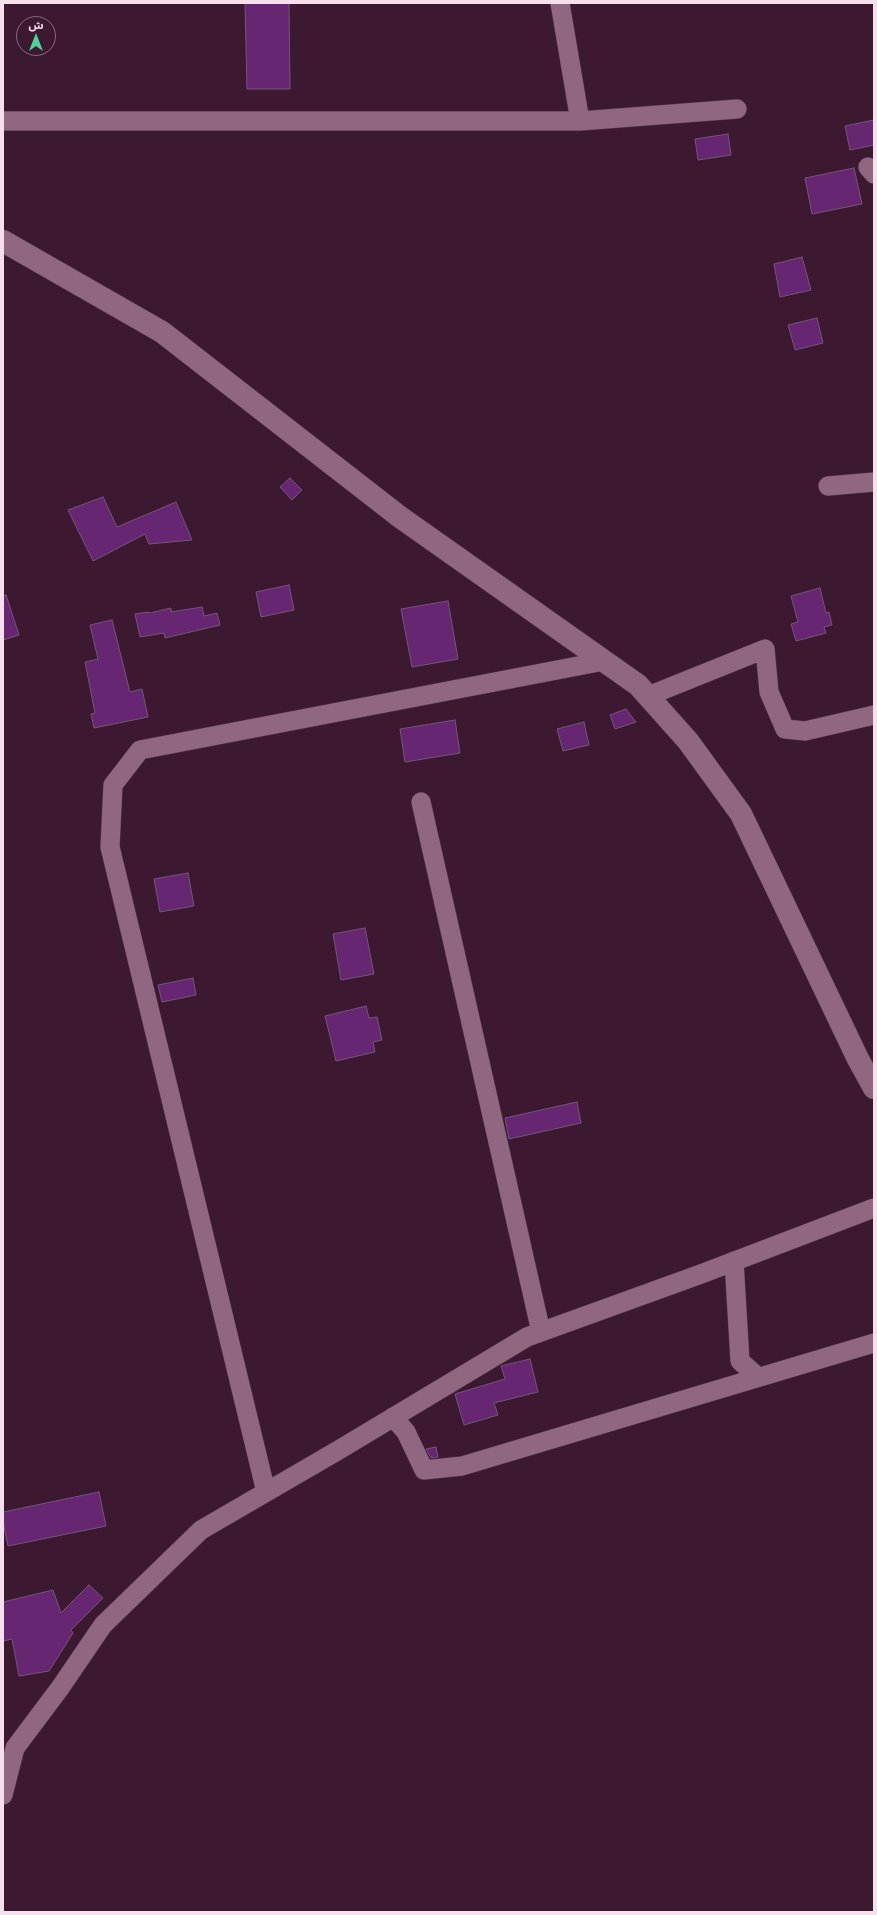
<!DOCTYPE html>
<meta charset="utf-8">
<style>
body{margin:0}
#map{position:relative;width:877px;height:1915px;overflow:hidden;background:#3d1931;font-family:"Titillium Web","Noto Sans Arabic",sans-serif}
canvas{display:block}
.frame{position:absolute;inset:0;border:4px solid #f7dfed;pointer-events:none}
.north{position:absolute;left:16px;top:16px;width:40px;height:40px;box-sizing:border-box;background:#3d1931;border:1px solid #87687c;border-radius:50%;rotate:0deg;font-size:11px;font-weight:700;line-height:16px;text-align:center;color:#f7dfed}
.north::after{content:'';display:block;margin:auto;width:14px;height:18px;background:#4dd39a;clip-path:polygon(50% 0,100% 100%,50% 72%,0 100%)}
</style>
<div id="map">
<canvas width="877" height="1915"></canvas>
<div class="frame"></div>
<div class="north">ش</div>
</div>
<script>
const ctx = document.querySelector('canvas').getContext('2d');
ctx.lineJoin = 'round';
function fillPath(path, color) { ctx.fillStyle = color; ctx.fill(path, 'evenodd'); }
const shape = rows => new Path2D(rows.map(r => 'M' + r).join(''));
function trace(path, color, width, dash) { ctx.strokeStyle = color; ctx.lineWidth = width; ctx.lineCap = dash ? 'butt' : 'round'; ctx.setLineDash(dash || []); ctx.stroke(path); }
const building = shape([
 [245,3,289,3,290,89,247,89,245,3],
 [874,120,874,145,850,150,845,126,874,120],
 [728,134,731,155,698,160,695,139,728,134],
 [854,168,862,204,812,214,805,178,854,168],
 [802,257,811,290,780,297,774,264,802,257],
 [817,318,823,343,795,350,788,325,817,318],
 [290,478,302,490,292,500,280,487,290,478],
 [103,497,117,527,176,502,192,540,149,544,145,534,93,561,68,510,103,497],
 [289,585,294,610,261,617,256,592,289,585],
 [820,588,826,613,829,612,832,625,824,627,826,633,796,641,791,624,798,622,791,596,820,588],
 [6,595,19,635,3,640,3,596,6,595],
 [448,601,458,659,412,667,401,609,448,601],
 [202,607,204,616,217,613,220,625,165,638,164,633,140,637,135,614,149,612,150,613,171,608,171,612,202,607],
 [112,620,130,692,142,689,148,717,94,728,91,714,95,713,85,662,98,659,90,625,112,620],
 [626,709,636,722,615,729,610,715,626,709],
 [455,720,460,753,405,762,400,729,455,720],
 [584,722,589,745,563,751,557,729,584,722],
 [188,873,194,906,160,912,154,879,188,873],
 [365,928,374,974,341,980,333,934,365,928],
 [193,978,196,995,162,1002,158,985,193,978],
 [366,1006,369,1018,377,1017,382,1040,373,1042,375,1052,336,1061,325,1016,366,1006],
 [577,1102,581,1123,509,1139,505,1118,577,1102],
 [530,1359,538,1392,494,1403,498,1415,464,1425,455,1394,505,1379,501,1366,530,1359],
 [436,1447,438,1457,431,1458,426,1449,436,1447],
 [99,1492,106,1526,8,1546,3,1522,3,1512,99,1492],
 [89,1585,103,1598,71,1630,73,1633,49,1671,19,1676,12,1639,3,1641,3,1602,53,1590,61,1613,89,1585]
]);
fillPath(building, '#662671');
trace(building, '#745679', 1);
const minor = shape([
 [3,121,580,121,560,3],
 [580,121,737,109],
 [868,167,874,174],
 [828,486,874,482],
 [648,696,765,649,769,692,785,729,805,731,874,715],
 [421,802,541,1332],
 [734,1261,740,1361,758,1377],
 [393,1417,406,1432,424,1470,462,1466,874,1343],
 [266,1492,110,847,113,785,140,750,604,661],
 [3,1795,15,1748,60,1688,103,1625,201,1530,337,1451,527,1337,701,1274,874,1208]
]);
const tertiary = shape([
 [3,241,162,332,400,517,638,685,688,741,741,814,858,1059,874,1088]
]);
trace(minor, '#55374c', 20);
trace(tertiary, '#55374c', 23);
trace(minor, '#916681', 19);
trace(tertiary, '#916681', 22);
</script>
